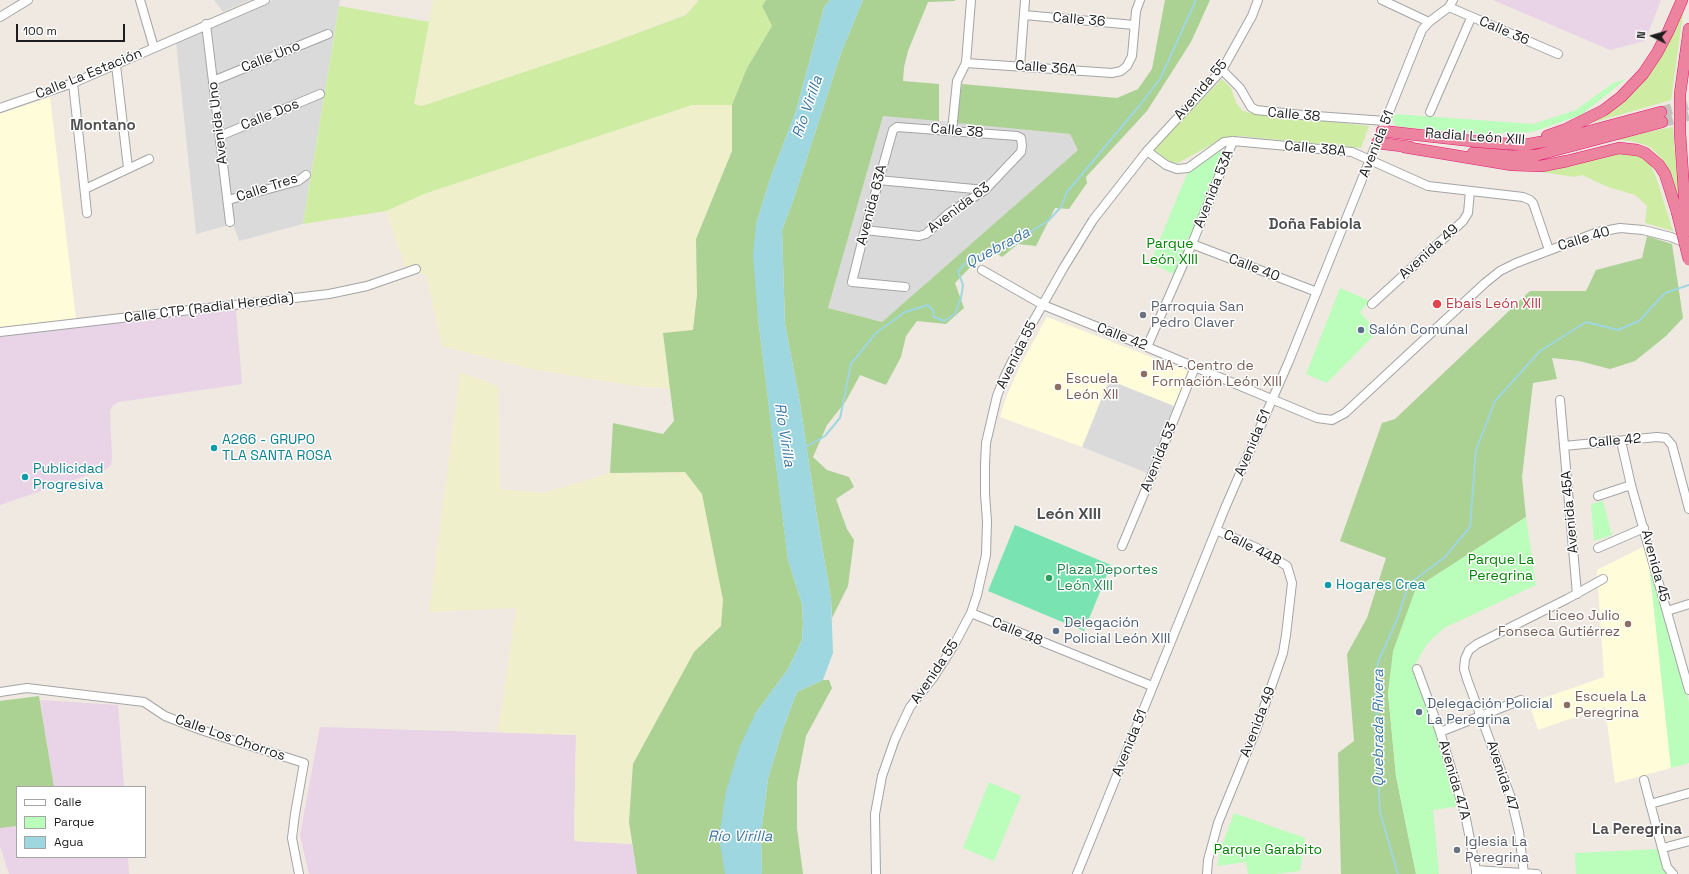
<!DOCTYPE html>
<meta charset="utf-8">
<style>
body{margin:0}
#map{position:relative;width:1689px;height:874px;overflow:hidden;background:#efe9e2;font-family:"Space Grotesk",sans-serif}
canvas{display:block}
.legend{position:absolute;left:16px;top:786px;width:130px;height:72px;box-sizing:border-box;background:#fff;border:1px solid #a5a5a5;margin:0;padding:5px 7px;list-style:none;font-size:12px;color:#1d1d1d}
.legend li{display:flex;align-items:center;gap:8px;height:20px}
.legend b{width:20px;border:1px solid #a5a5a5}
.north{position:absolute;left:1633px;top:16px;width:40px;height:40px;-webkit-text-stroke:3px #fff;paint-order:stroke;rotate:275deg;font-size:11px;font-weight:700;line-height:16px;text-align:center;color:#1d1d1d}
.north::after{content:'';display:block;margin:auto;width:14px;height:18px;background:#1d1d1d;clip-path:polygon(50% 0,100% 100%,50% 72%,0 100%)}
.scale{position:absolute;left:16px;top:24px;width:109px;height:18px;box-sizing:border-box;border:2px solid #1d1d1d;border-top:0;padding-left:5px;font-size:12px;line-height:14px;white-space:nowrap;color:#1d1d1d;-webkit-text-stroke:3px #fff;paint-order:stroke}
</style>
<div id="map">
<canvas width="1689" height="874"></canvas>
<ul class="legend">
<li><b style="height:5px;background:#fff"></b>Calle</li>
<li><b style="height:11px;background:#bbfdba"></b>Parque</li>
<li><b style="height:11px;background:#9fd7e0"></b>Agua</li>
</ul>
<div class="north">N</div>
<div class="scale">100 m</div>
</div>
<script>
const ctx = document.querySelector('canvas').getContext('2d');
ctx.lineJoin = 'round';
function fillPath(path, color) { ctx.fillStyle = color; ctx.fill(path, 'evenodd'); }
const shape = rows => new Path2D(rows.map(r => 'M' + r).join(''));
function trace(path, color, width, dash) { ctx.strokeStyle = color; ctx.lineWidth = width; ctx.lineCap = dash ? 'butt' : 'round'; ctx.setLineDash(dash || []); ctx.stroke(path); }
function drawText(font, color, halo, rows, align = 'center') {
  ctx.font = font + ' "Space Grotesk",sans-serif'; ctx.lineWidth = 3; ctx.setLineDash([]); ctx.textBaseline = 'middle'; ctx.strokeStyle = halo; ctx.fillStyle = color; for (const [text, x, y, turn = 0] of rows) {
    ctx.save(); ctx.translate(x, y); ctx.rotate((+turn || 0) * Math.PI / 180); ctx.textAlign = isNaN(turn) ? turn : align; if (halo) ctx.strokeText(text, 0, 0); ctx.fillText(text, 0, 0); ctx.restore();
  }
}
fillPath(shape([
 [214,0,250,0,223,12],
 [273,0,340,0,303,224,239,241,233,224,196,234,176,41],
 [883,115,1070,134,1078,150,882,322,828,308],
 [1109,379,1174,406,1147,473,1082,447]
]), '#dbdada');
fillPath(shape([
 [1493,0,1661,0,1645,41,1610,50],
 [236,310,242,384,119,402,113,405,110,411,112,457,111,465,106,469,0,505,0,335],
 [40,700,118,705,124,787,54,787],
 [320,727,576,735,574,841,632,844,637,874,309,874,300,835],
 [17,826,17,857,128,857,129,874,9,874,0,846,0,828]
]), '#e9d3e6');
fillPath(shape([
 [50,97,76,319,0,327,0,114],
 [1047,317,1188,371,1174,406,1109,380,1082,447,1000,417,1007,395,1021,364],
 [1647,545,1671,768,1615,783,1605,707,1538,730,1529,703,1604,677,1597,570]
]), '#fffcda');
fillPath(shape([
 [433,0,699,0,686,14,608,44,422,106,414,105],
 [692,105,732,105,732,151,696,239,697,295,693,330,663,333,670,389,634,386,531,369,442,346,426,274,406,270,386,211,424,194],
 [460,372,498,386,500,489,543,493,610,473,685,472,702,494,723,600,721,626,694,652,633,764,629,822,632,844,574,841,576,735,498,732,516,608,429,612]
]), '#efefcb');
fillPath(shape([
 [699,0,766,0,762,6,772,26,747,68,732,105,692,105,424,194,386,211,303,224,339,6,429,22,414,104,422,106,608,44,686,15],
 [1684,7,1671,100,1581,126,1625,99],
 [1222,79,1231,88,1236,103,1243,111,1250,113,1369,126,1361,148,1240,136,1226,138,1218,141,1178,163,1172,162,1166,159,1153,149],
 [1673,127,1679,204,1671,179,1662,159,1651,148,1645,145,1631,141,1612,139],
 [1627,153,1643,156,1650,164,1656,177,1673,231,1645,223,1647,206,1635,195,1608,187,1582,175,1575,177,1541,172,1601,156]
]), '#ceeda3');
fillPath(shape([
 [766,0,830,0,824,7,796,111,770,179,756,224,758,318,788,560,802,604,803,623,802,640,788,669,755,714,725,874,637,874,629,822,633,764,694,652,721,626,723,600,702,494,685,472,610,473,613,423,663,434,674,421,663,333,693,330,697,295,696,239,732,151,732,105,747,68,772,26,762,6],
 [863,0,955,0,955,1,928,2,908,51,904,67,903,81,939,84,939,121,883,116,828,308,882,322,1078,150,1070,134,956,123,962,84,1117,98,1138,89,1152,69,1165,0,1210,0,1191,42,1147,111,1086,177,1087,183,1069,209,1055,208,1036,246,1018,244,1002,257,989,248,955,283,964,308,946,324,917,321,906,336,901,357,886,385,860,375,846,401,827,425,813,457,827,470,849,477,854,487,836,499,847,529,854,540,848,586,832,618,831,598,817,517,800,403,785,324,782,230,793,201,841,53],
 [1647,236,1672,244,1683,318,1666,336,1635,361,1610,369,1579,361,1552,358,1557,379,1533,383,1522,477,1526,517,1416,588,1388,693,1396,776,1416,874,1341,874,1338,753,1354,741,1347,654,1367,618,1386,558,1340,541,1382,423,1395,419,1530,291,1586,291,1596,270,1642,258],
 [823,680,829,680,832,688,806,736,797,782,797,828,803,874,762,874,761,834,768,779,783,729,797,692],
 [39,696,54,787,17,787,17,826,0,828,0,701]
]), '#abd193');
fillPath(shape([
 [1626,79,1581,115,1532,132,1483,134,1400,127,1395,125,1393,121,1394,114,1533,124,1576,110,1613,83],
 [1228,149,1176,275,1150,263,1187,174,1217,150],
 [1340,288,1370,301,1360,312,1377,332,1327,383,1306,374],
 [1603,501,1612,535,1594,541,1591,504],
 [1526,517,1536,585,1444,628,1427,644,1412,670,1435,726,1460,806,1433,810,1439,874,1416,874,1396,776,1388,693,1393,651,1416,588],
 [1647,545,1689,702,1689,763,1671,768],
 [989,782,1021,796,994,861,963,848],
 [1234,813,1305,838,1300,871,1275,874,1248,874,1246,862,1217,866,1221,848],
 [1658,849,1672,874,1576,874,1575,853]
]), '#bbfdba');
fillPath(shape([
 [1015,525,1111,565,1084,631,988,591]
]), '#79e4b2');
fillPath(shape([
 [830,0,863,0,841,53,793,201,782,230,785,324,800,403,817,517,831,598,833,653,823,680,797,692,783,729,768,779,761,834,762,874,725,874,719,837,726,791,740,746,755,714,788,669,802,640,803,623,802,604,788,560,780,498,758,318,753,255,756,224,770,179,796,111,824,7]
]), '#9fd7e0');
trace(shape([
 [804,448,825,436,840,418,851,364,876,333,905,312,928,305,933,310,934,317,944,321,955,314,961,298,963,285,958,271,969,260,981,254,999,251,1048,221,1061,207,1067,192,1140,105,1160,79,1196,0],
 [1398,874,1380,812,1377,756,1376,687,1378,662,1397,620,1409,584,1445,557,1470,527,1476,450,1495,401,1540,351,1586,322,1618,330,1639,321,1665,293,1689,285]
]), '#9fd7e0', 2);
trace(shape([
 [1661,112,1689,104],
 [1662,122,1689,115]
]), '#c5c0bb', 11, [11, 5.5]);
const minor = shape([
 [140,0,154,48],
 [1382,0,1429,22],
 [1449,7,1558,54],
 [1024,15,1134,25],
 [0,17,28,0],
 [206,24,230,222],
 [966,63,1112,73,1121,71,1127,66,1132,56,1136,11,1140,0],
 [116,65,128,168],
 [1020,66,1025,0],
 [1222,70,1240,88,1251,107,1256,110,1302,115,1386,121],
 [213,81,328,34],
 [73,83,87,213],
 [0,108,73,83,265,0],
 [1430,112,1471,18],
 [952,131,957,81,966,63,971,0],
 [220,136,320,94],
 [1147,151,1166,165,1177,169,1188,168,1224,142,1233,141,1352,152,1428,186,1523,197,1530,200,1533,203,1549,250],
 [878,180,985,190],
 [85,189,149,159],
 [228,200,298,181,306,175],
 [865,230,919,236,926,234,949,213,985,190,1021,152,1022,146,1021,138,1017,136,897,127,893,130,865,230,852,282,905,287],
 [1192,244,1317,292],
 [982,270,1043,305,1147,347,1317,418,1332,420,1345,413,1485,283,1500,271,1516,263,1598,232,1620,228,1643,230,1671,237,1688,244],
 [1372,304,1463,221,1468,213,1470,191],
 [0,332,329,294,367,286,416,269],
 [1147,347,1192,244,1233,141],
 [1560,400,1577,594],
 [1621,441,1631,485,1689,690],
 [1564,446,1657,437,1666,438,1672,445,1689,509],
 [1598,496,1631,485],
 [1122,546,1151,477,1195,367],
 [1598,548,1644,528],
 [1667,611,1689,604],
 [971,613,1152,686],
 [1417,669,1440,732,1465,814,1476,870],
 [0,692,27,688,144,702,165,716,201,730,304,763,295,814,292,838,299,874],
 [1440,732,1521,700],
 [1644,780,1667,867,1673,874],
 [1650,804,1689,793],
 [1663,848,1689,841],
 [876,874,875,814,882,776,895,739,910,707,933,678,954,645,971,613,977,595,986,555,987,521,985,494,985,465,986,443,997,396,1004,378,1021,343,1064,267,1093,220,1147,151,1222,70,1252,16,1258,0],
 [1077,874,1225,508,1289,361,1422,30,1429,22,1449,7,1453,0],
 [1207,874,1208,860,1218,823,1256,730,1283,653,1286,635,1292,583,1287,566,1257,548,1216,530],
 [1476,874,1476,870,1537,874],
 [1524,874,1519,832,1511,798,1467,679,1464,669,1465,659,1469,650,1477,644,1567,599,1603,579]
]);
const highway = shape([
 [1382,131,1481,142,1524,145,1564,138,1661,112],
 [1547,136,1564,130,1604,110,1621,97,1643,74,1657,53,1668,32,1682,0],
 [1377,143,1410,147],
 [1404,147,1512,165,1542,166,1567,161,1619,148,1637,150,1645,153,1659,165,1665,174,1677,212],
 [1473,153,1513,156,1537,155,1662,122],
 [1685,206,1680,133,1680,94,1689,29]
]);
trace(minor, '#a4a4a4', 10);
trace(highway, '#e4186e', 12);
trace(minor, '#fff', 8);
trace(highway, '#ec839f', 11);
const highwayBridge = shape([
 [1685,206,1687,231],
 [1677,212,1689,260]
]);
trace(highwayBridge, '#e4186e', 12, []);
trace(highwayBridge, '#ec839f', 11);
for (const [x, y, r, color] of [
 [1437,304,5,"#e0444e"],
 [1143,315,4,"#6b7280"],
 [1361,330,4,"#5c6f8a"],
 [1144,374,4,"#8d6e63"],
 [1058,387,4,"#8d6e63"],
 [214,448,4,"#0f9aa8"],
 [25,477,4,"#0f9aa8"],
 [1049,578,4,"#2e9e5b"],
 [1328,585,4,"#0f9aa8"],
 [1628,624,4,"#8d6e63"],
 [1056,631,4,"#5c6f8a"],
 [1567,705,4,"#8d6e63"],
 [1419,712,4,"#5c6f8a"],
 [1457,850,4,"#6b7280"]
]) { const dot = new Path2D(); dot.arc(x, y, r, 0, 2 * Math.PI); ctx.fillStyle = color; ctx.fill(dot); trace(dot, '#fff', 1.5); }
drawText('14px', '#1d1d1d', '#fff', [
 ["Calle 36",1079,20,5],
 ["Calle 36",1504,31,23],
 ["Calle Uno",271,57,-22],
 ["Calle 36A",1046,68,4],
 ["Calle La Estación",89,74,-22],
 ["Avenida 55",1201,90,-50],
 ["Calle Dos",270,115,-22],
 ["Calle 38",1294,115,5],
 ["Avenida Uno",218,123,-97],
 ["Calle 38",957,131,5],
 ["Radial León XIII",1475,137,4],
 ["Avenida 51",1377,144,-68],
 ["Calle 38A",1315,149,5],
 ["Calle Tres",267,188,-18],
 ["Avenida 53A",1214,189,-68],
 ["Avenida 63A",872,205,-75],
 ["Avenida 63",959,208,-37],
 ["Calle 40",1584,239,-17],
 ["Avenida 49",1429,252,-42],
 ["Calle 40",1254,268,21],
 ["Calle CTP (Radial Heredia)",209,308,-7],
 ["Calle 42",1122,337,21],
 ["Avenida 55",1017,355,-64],
 ["Calle 42",1615,441,-5],
 ["Avenida 51",1253,443,-67],
 ["Avenida 53",1159,457,-68],
 ["Avenida 45A",1570,512,-95],
 ["Calle 44B",1252,548,27],
 ["Avenida 45",1655,566,75],
 ["Calle 48",1017,632,22],
 ["Avenida 55",935,672,-56],
 ["Avenida 49",1258,722,-69],
 ["Calle Los Chorros",230,738,19],
 ["Avenida 51",1130,743,-68],
 ["Avenida 47",1502,776,72],
 ["Avenida 47A",1454,780,74]
]);
drawText('14px', '#048204', '#fff', [
 ["Parque",1170,244],
 ["León XIII",1170,260],
 ["Parque La",1501,560],
 ["Peregrina",1501,576],
 ["Parque Garabito",1268,850]
]);
drawText('14px', '#be3a42', '#fff', [
 ["Ebais León XIII",1446,304]
], 'left');
drawText('14px', '#5b616d', '#fff', [
 ["Parroquia San",1151,307],
 ["Pedro Claver",1151,323],
 ["Iglesia La",1465,842],
 ["Peregrina",1465,858]
], 'left');
drawText('14px', '#4e5e75', '#fff', [
 ["Salón Comunal",1369,330],
 ["Delegación",1064,623],
 ["Policial León XIII",1064,639],
 ["Delegación Policial",1427,704],
 ["La Peregrina",1427,720]
], 'left');
drawText('14px', '#785e54', '#fff', [
 ["INA - Centro de",1152,366],
 ["Formación León XIII",1152,382],
 ["Escuela",1066,379],
 ["León XII",1066,395],
 ["Liceo Julio",1620,616,"right"],
 ["Fonseca Gutiérrez",1620,632,"right"],
 ["Escuela La",1575,697],
 ["Peregrina",1575,713]
], 'left');
drawText('14px', '#0d838f', '#fff', [
 ["A266 - GRUPO",222,440],
 ["TLA SANTA ROSA",222,456],
 ["Publicidad",33,469],
 ["Progresiva",33,485],
 ["Hogares Crea",1336,585]
], 'left');
drawText('14px', '#27864d', '#fff', [
 ["Plaza Deportes",1057,570],
 ["León XIII",1057,586]
], 'left');
drawText('italic 15px', '#3e78a3', '#fff', [
 ["Río Virilla",808,107,-71],
 ["Quebrada",998,248,-28],
 ["Río Virilla",784,435,81],
 ["Quebrada Rivera",1379,728,-90],
 ["Río Virilla",740,837]
]);
drawText('bold 15px', '#505050', '#fff', [
 ["Montano",103,126],
 ["Doña Fabiola",1315,225],
 ["La Peregrina",1637,830]
]);
drawText('bold 16px', '#505050', '#fff', [
 ["León XIII",1069,515]
]);
</script>
